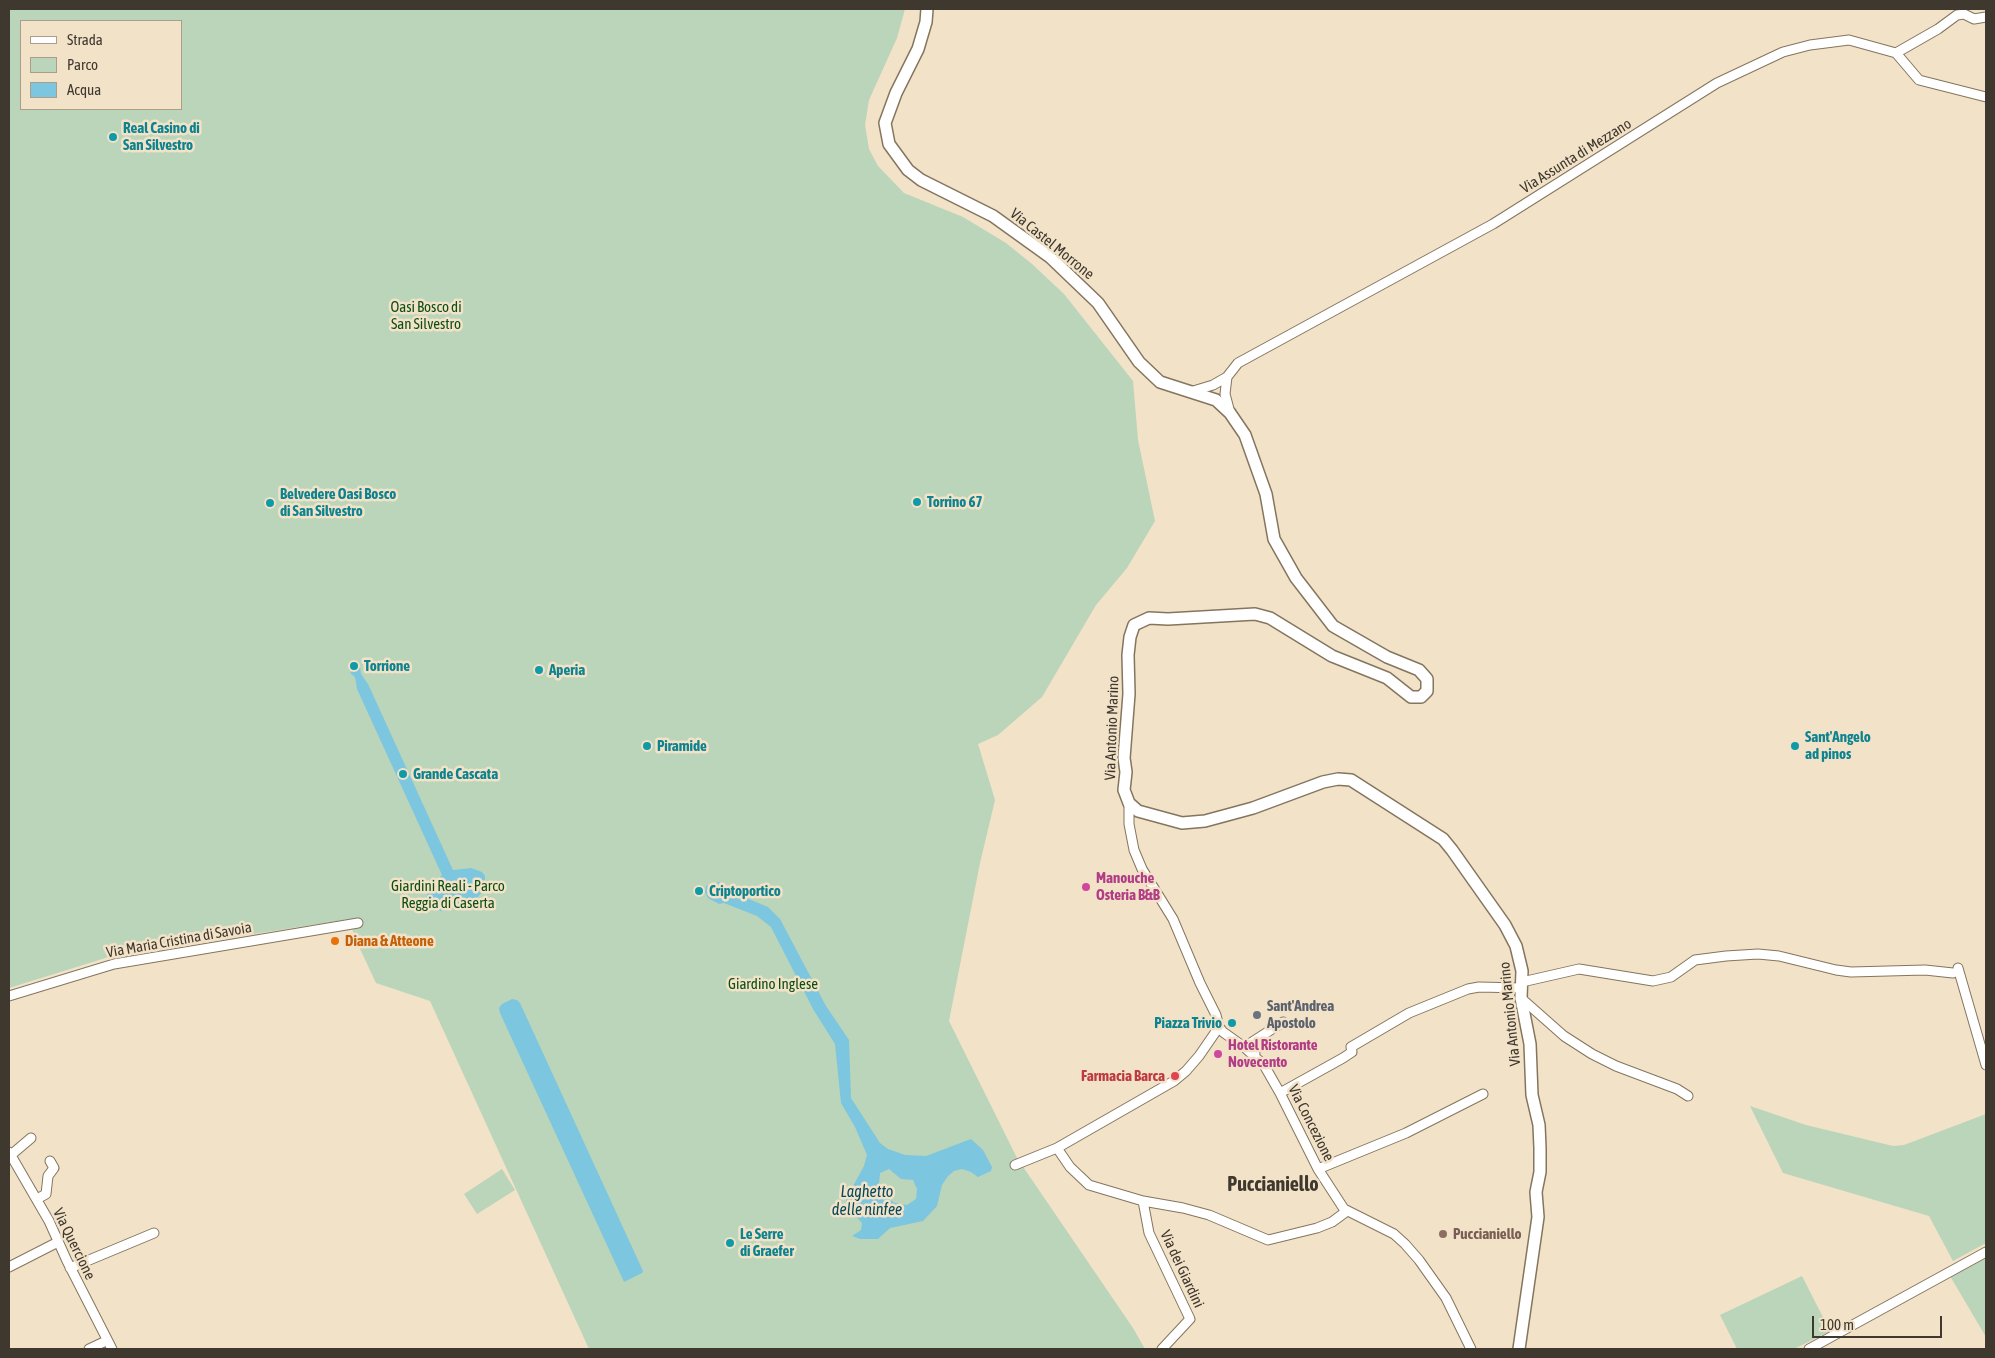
<!DOCTYPE html>
<style>
body{margin:0}
#map{position:relative;width:1995px;height:1358px;overflow:hidden;background:#f2e2c8;font-family:"Asap Condensed",sans-serif}
canvas{display:block}
.frame{position:absolute;inset:0;border:10px solid #3f382e;pointer-events:none}
.legend{position:absolute;left:20px;top:20px;width:162px;height:90px;box-sizing:border-box;background:#f2e2c8;border:1px solid #aa9e8a;margin:0;padding:6px 9px;list-style:none;font-size:15px;color:#3f382e}
.legend li{display:flex;align-items:center;gap:10px;height:25px}
.legend b{width:25px;border:1px solid #aa9e8a}
.scale{position:absolute;left:1812px;top:1316px;width:130px;height:22px;box-sizing:border-box;border:2px solid #3f382e;border-top:0;padding-left:6px;font-size:15px;line-height:18px;white-space:nowrap;color:#3f382e;-webkit-text-stroke:4px #f2e2c8;paint-order:stroke}
</style>
<div id="map">
<canvas width="1995" height="1358"></canvas>
<div class="frame"></div>
<ul class="legend">
<li><b style="height:6px;background:#fff"></b>Strada</li>
<li><b style="height:14px;background:#bad5b9"></b>Parco</li>
<li><b style="height:14px;background:#7dc6df"></b>Acqua</li>
</ul>
<div class="scale">100 m</div>
</div>
<script>
const ctx = document.querySelector('canvas').getContext('2d');
ctx.lineJoin = 'round';
function fillPath(path, color) { ctx.fillStyle = color; ctx.fill(path, 'evenodd'); }
const shape = rows => new Path2D(rows.map(r => 'M' + r).join(''));
function trace(path, color, width, dash) { ctx.strokeStyle = color; ctx.lineWidth = width; ctx.lineCap = dash ? 'butt' : 'round'; ctx.setLineDash(dash || []); ctx.stroke(path); }
function drawText(font, color, halo, rows, align = 'center') {
  ctx.font = font + ' "Asap Condensed",sans-serif'; ctx.lineWidth = 5; ctx.setLineDash([]); ctx.textBaseline = 'middle'; ctx.strokeStyle = halo; ctx.fillStyle = color; for (const [text, x, y, turn = 0] of rows) {
    ctx.save(); ctx.translate(x, y); ctx.rotate((+turn || 0) * Math.PI / 180); ctx.textAlign = isNaN(turn) ? turn : align; if (halo) ctx.strokeText(text, 0, 0); ctx.fillText(text, 0, 0); ctx.restore();
  }
}
fillPath(shape([
 [9,9,905,9,897,38,869,100,865,125,869,149,878,166,904,193,963,217,1006,243,1032,264,1064,294,1133,381,1138,440,1155,521,1127,568,1096,605,1042,697,998,735,978,744,995,800,980,863,949,1021,1017,1158,1133,1328,1145,1349,589,1349,430,1001,376,983,354,936,350,919,112,956,9,988],
 [21,21,181,21,181,109,21,109],
 [1750,1106,1806,1125,1893,1146,1904,1145,1986,1114,1986,1243,1953,1261,1929,1216,1783,1173],
 [502,1169,515,1190,477,1214,464,1194],
 [1986,1256,1986,1337,1950,1276],
 [1802,1276,1830,1331,1794,1349,1737,1349,1720,1315]
]), '#bad5b9');
fillPath(shape([
 [360,667,361,674,368,684,453,870,471,868,482,872,485,876,485,887,482,892,477,898,464,907,441,911,430,907,427,903,426,898,430,887,442,875,357,689,355,677,350,673],
 [719,882,739,895,768,907,780,919,826,1006,849,1040,851,1098,880,1143,888,1149,905,1155,926,1156,971,1139,983,1150,992,1167,991,1171,978,1177,971,1172,962,1169,954,1171,948,1176,942,1185,937,1206,923,1221,890,1228,878,1239,860,1239,852,1236,861,1230,862,1223,846,1206,846,1199,864,1166,867,1155,855,1127,841,1103,835,1044,813,1009,771,927,757,916,724,903,719,904,708,898,705,892,706,886],
 [889,1169,901,1179,913,1180,917,1189,916,1199,907,1205,895,1203,889,1199,879,1184,880,1173],
 [512,999,517,1000,520,1003,643,1271,642,1273,624,1282,500,1013,499,1008,502,1004]
]), '#7dc6df');
const minor = shape([
 [1896,53,1938,29,1957,15,1964,14,1974,19,1986,17],
 [1190,392,1213,385,1227,377],
 [1230,413,1225,394,1227,377,1238,363,1493,224,1717,83,1783,52,1810,45,1849,40,1896,53,1919,80,1986,97],
 [1129,803,1129,824,1134,850,1142,869,1173,919,1200,983,1216,1015,1219,1027,1223,1032,1244,1047,1264,1065,1280,1093,1318,1169,1344,1209,1394,1234,1405,1244,1419,1260,1446,1298,1471,1349],
 [1958,968,1986,1065],
 [1522,982,1579,969,1653,981,1671,977,1695,960,1726,956,1758,954,1779,956,1836,970,1851,972,1925,970,1953,973],
 [9,996,114,964,358,923],
 [1521,998,1564,1036,1592,1054,1616,1066,1677,1089,1688,1096],
 [1255,1053,1249,1044,1283,1022],
 [1280,1093,1343,1058,1352,1052,1351,1047,1409,1013,1468,989,1479,987,1521,988],
 [9,1152,49,1221,67,1261,112,1349],
 [11,1155,31,1138],
 [1015,1165,1057,1148],
 [1318,1169,1406,1133,1483,1094],
 [37,1199,46,1194,48,1176,54,1168,50,1161],
 [1143,1201,1183,1208,1209,1215,1268,1240,1317,1228,1332,1222,1347,1211],
 [9,1267,58,1242],
 [70,1268,154,1233],
 [89,1349,106,1341],
 [1162,1349,1190,1319,1149,1233,1143,1201,1089,1185,1070,1167,1057,1148,1174,1081,1186,1071,1199,1056,1219,1027],
 [1809,1349,1986,1252]
]);
const tertiary = shape([
 [927,9,926,22,918,49,896,93,885,123,889,144,908,170,921,180,993,216,1050,257,1098,303,1139,362,1160,382,1216,400,1230,413,1245,435,1266,494,1274,539,1296,578,1333,626,1387,657,1419,670,1427,679,1427,691,1421,697,1411,697,1387,678,1332,656,1270,618,1255,614,1168,619,1149,618,1134,625,1130,637,1128,655,1129,694,1124,758,1126,772,1124,790,1129,803,1138,811,1182,823,1205,821,1253,808,1323,782,1338,779,1351,780,1443,839,1452,850,1505,925,1516,946,1522,971,1521,998,1530,1044,1532,1095,1539,1125,1540,1148,1540,1172,1536,1192,1538,1217,1519,1349]
]);
trace(minor, '#84755e', 11);
trace(tertiary, '#84755e', 14);
trace(minor, '#fff', 9);
trace(tertiary, '#fff', 11);
for (const [x, y, r, color] of [
 [113,137,5,"#0f9aa8"],
 [917,502,5,"#0f9aa8"],
 [270,503,5,"#0f9aa8"],
 [354,666,5,"#0f9aa8"],
 [539,670,5,"#0f9aa8"],
 [647,746,5,"#0f9aa8"],
 [1795,746,5,"#0f9aa8"],
 [403,774,5,"#0f9aa8"],
 [1086,887,5,"#d1479c"],
 [699,891,5,"#0f9aa8"],
 [335,941,5,"#e8710a"],
 [1257,1015,5,"#6b7280"],
 [1232,1023,5,"#0f9aa8"],
 [1218,1054,5,"#d1479c"],
 [1175,1076,5,"#e0444e"],
 [1443,1234,5,"#8d6e63"],
 [730,1243,5,"#0f9aa8"]
]) { const dot = new Path2D(); dot.arc(x, y, r, 0, 2 * Math.PI); ctx.fillStyle = color; ctx.fill(dot); trace(dot, '#f2e2c8', 2); }
drawText('bold 15px', '#0d838f', '#f2e2c8', [
 ["Real Casino di",123,128],
 ["San Silvestro",123,145],
 ["Belvedere Oasi Bosco",280,494],
 ["di San Silvestro",280,511],
 ["Torrino 67",927,502],
 ["Torrione",364,666],
 ["Aperia",549,670],
 ["Sant'Angelo",1805,737],
 ["ad pinos",1805,754],
 ["Piramide",657,746],
 ["Grande Cascata",413,774],
 ["Criptoportico",709,891],
 ["Piazza Trivio",1222,1023,"right"],
 ["Le Serre",740,1234],
 ["di Graefer",740,1251]
], 'left');
drawText('15px', '#3f382e', '#f2e2c8', [
 ["Via Assunta di Mezzano",1576,156,-32],
 ["Via Castel Morrone",1052,244,39],
 ["Via Antonio Marino",1112,728,-88],
 ["Via Maria Cristina di Savoia",179,940,-10],
 ["Via Antonio Marino",1510,1014,-96],
 ["Via Concezione",1311,1123,63],
 ["Via Quercione",74,1244,64],
 ["Via dei Giardini",1182,1269,65]
]);
drawText('15px', '#0c4f14', '#f2e2c8', [
 ["Oasi Bosco di",426,307],
 ["San Silvestro",426,324],
 ["Giardini Reali - Parco",448,886],
 ["Reggia di Caserta",448,903],
 ["Giardino Inglese",773,984]
]);
drawText('bold 15px', '#b23c85', '#f2e2c8', [
 ["Manouche",1096,878],
 ["Osteria B&B",1096,895],
 ["Hotel Ristorante",1228,1045],
 ["Novecento",1228,1062]
], 'left');
drawText('bold 15px', '#c56008', '#f2e2c8', [
 ["Diana & Atteone",345,941]
], 'left');
drawText('bold 15px', '#5b616d', '#f2e2c8', [
 ["Sant'Andrea",1267,1006],
 ["Apostolo",1267,1023]
], 'left');
drawText('bold 15px', '#be3a42', '#f2e2c8', [
 ["Farmacia Barca",1165,1076]
], 'right');
drawText('bold 15px', '#785e54', '#f2e2c8', [
 ["Puccianiello",1453,1234]
], 'left');
drawText('italic 16px', '#06485a', '#f2e2c8', [
 ["Laghetto",867,1192],
 ["delle ninfee",867,1210]
]);
drawText('bold 20px', '#3f382e', '#f2e2c8', [
 ["Puccianiello",1273,1185]
]);
</script>
